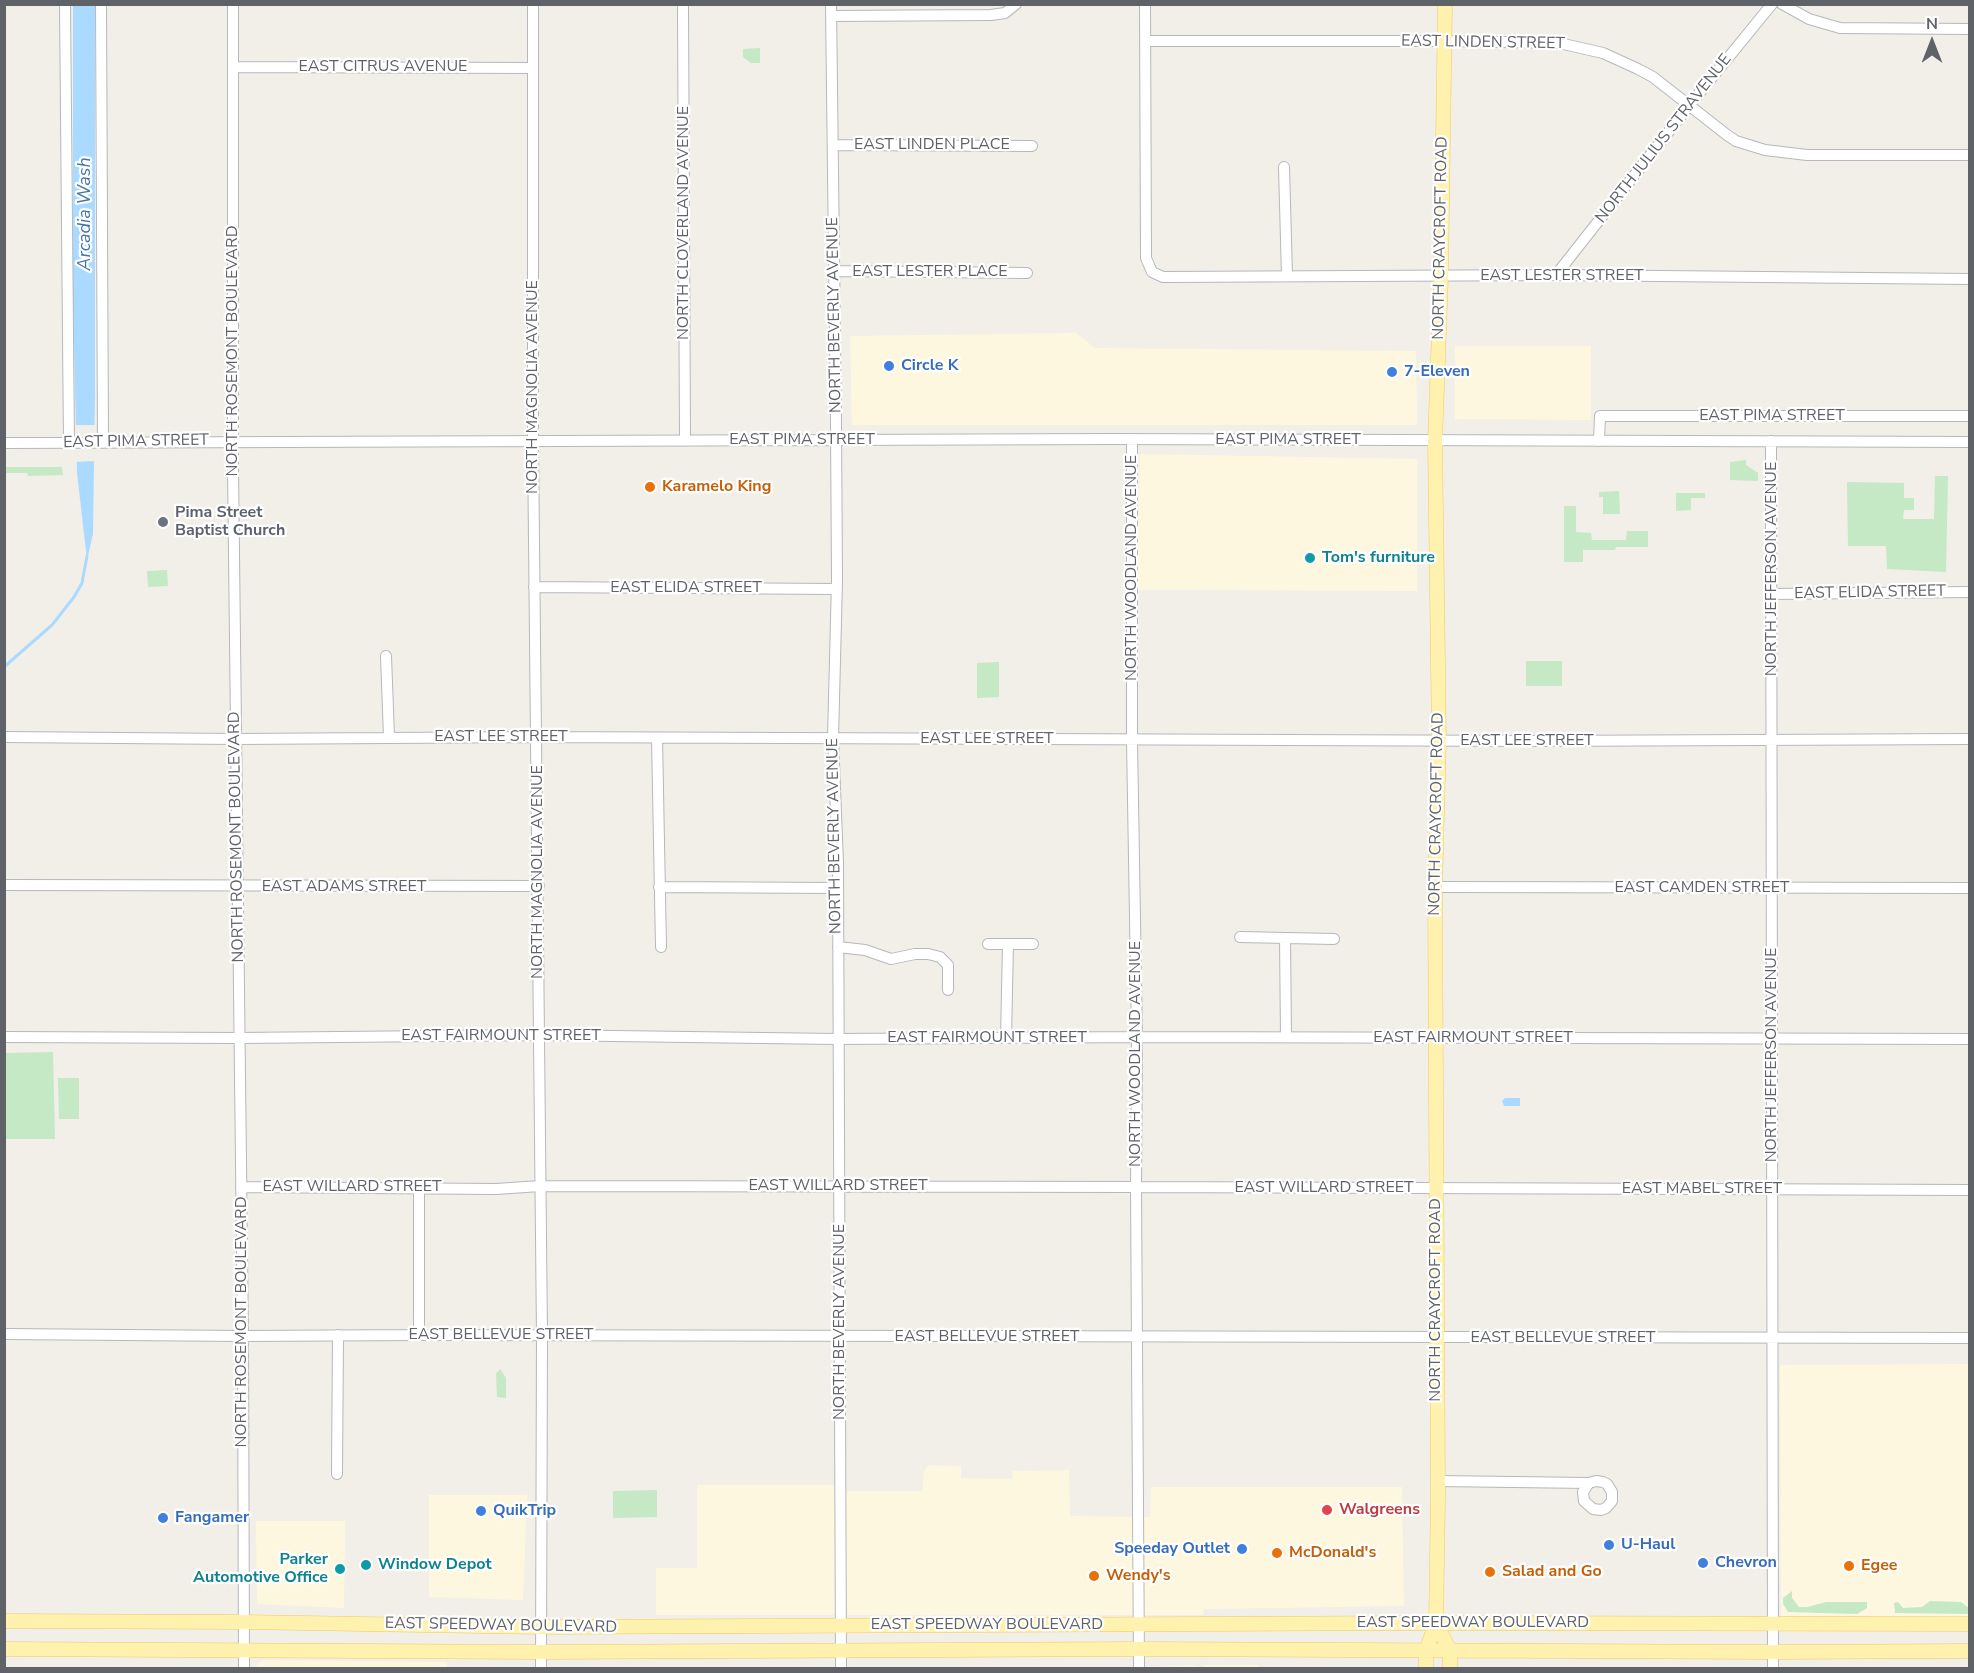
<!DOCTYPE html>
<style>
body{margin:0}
#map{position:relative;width:1974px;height:1673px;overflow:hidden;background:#f1efe8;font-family:"Nunito Sans",sans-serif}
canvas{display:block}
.frame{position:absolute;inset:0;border:6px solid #5f6368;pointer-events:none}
.north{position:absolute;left:1902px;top:12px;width:60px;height:60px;-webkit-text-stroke:4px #fff;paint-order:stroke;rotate:0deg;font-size:16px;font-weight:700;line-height:24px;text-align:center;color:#5f6368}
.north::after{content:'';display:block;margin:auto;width:21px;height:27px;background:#5f6368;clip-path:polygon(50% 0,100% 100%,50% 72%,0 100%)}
</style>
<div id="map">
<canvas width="1974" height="1673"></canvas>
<div class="frame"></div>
<div class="north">N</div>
</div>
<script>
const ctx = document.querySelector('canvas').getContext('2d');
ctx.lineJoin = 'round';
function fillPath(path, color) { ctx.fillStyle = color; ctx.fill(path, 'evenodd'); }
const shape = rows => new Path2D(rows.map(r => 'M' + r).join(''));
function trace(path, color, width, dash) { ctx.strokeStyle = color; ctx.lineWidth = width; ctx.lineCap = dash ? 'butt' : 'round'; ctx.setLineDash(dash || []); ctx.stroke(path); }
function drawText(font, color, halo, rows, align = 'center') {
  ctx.font = font + ' "Nunito Sans",sans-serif'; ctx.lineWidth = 4.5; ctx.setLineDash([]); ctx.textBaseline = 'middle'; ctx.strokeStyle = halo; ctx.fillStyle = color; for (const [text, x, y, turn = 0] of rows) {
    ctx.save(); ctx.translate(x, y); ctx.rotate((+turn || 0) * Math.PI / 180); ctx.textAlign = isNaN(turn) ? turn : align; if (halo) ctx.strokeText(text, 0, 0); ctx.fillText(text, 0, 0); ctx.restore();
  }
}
fillPath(shape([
 [1076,333,1095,348,1416,351,1417,425,852,425,850,336],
 [1455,346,1591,346,1591,420,1455,419],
 [1140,454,1417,459,1417,591,1137,590],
 [1969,1364,1969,1617,1781,1617,1780,1365],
 [928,1465,961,1466,961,1478,1012,1479,1013,1471,1069,1470,1070,1516,1150,1517,1151,1487,1402,1487,1404,1606,1204,1609,1203,1615,656,1615,656,1568,697,1568,697,1485,833,1485,846,1491,922,1491,924,1473],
 [429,1495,527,1495,523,1600,429,1597],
 [256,1521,345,1521,344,1608,257,1604],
 [262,1660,447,1662,447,1668,254,1668],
 [1193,1665,1202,1667,1206,1665,1258,1665,1258,1668,1157,1668,1161,1666]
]), '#fef7e0');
fillPath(shape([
 [760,48,760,63,751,63,743,57,743,49],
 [1746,460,1746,465,1758,473,1758,481,1730,480,1730,462],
 [4,467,62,467,63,475,28,476,27,473,5,473],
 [1935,476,1948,476,1946,572,1887,569,1886,546,1848,546,1847,482,1904,483,1904,498,1914,498,1914,510,1904,510,1903,519,1934,519],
 [1619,491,1620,514,1603,514,1603,497,1599,497,1599,492],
 [1705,493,1705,498,1691,498,1691,510,1676,511,1676,493],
 [1564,506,1576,506,1576,532,1591,533,1592,540,1626,540,1627,531,1648,531,1648,547,1616,547,1615,550,1583,550,1583,562,1564,562],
 [167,570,168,586,148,587,147,571],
 [1526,661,1562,661,1562,686,1526,686],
 [999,662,999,697,977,698,977,663],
 [53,1052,55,1139,5,1139,5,1053],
 [58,1078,79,1078,79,1119,59,1119],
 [500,1369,506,1378,506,1398,497,1397,496,1374],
 [657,1490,657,1517,613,1518,613,1491],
 [1792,1591,1792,1598,1799,1607,1807,1607,1826,1602,1867,1602,1867,1608,1857,1614,1788,1612,1783,1604,1783,1598],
 [1930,1601,1961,1602,1969,1608,1969,1614,1895,1613,1894,1603,1898,1602,1903,1608,1922,1607]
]), '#c5e8c5');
fillPath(shape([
 [73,5,95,5,95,392,93,534,87,560,77,473,73,302],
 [1505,1098,1520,1098,1520,1106,1504,1106,1502,1101]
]), '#aadaff');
fillPath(shape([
 [73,425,97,425,96,461,74,462]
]), '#f1efe8');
trace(shape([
 [4,667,52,625,74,597,82,583,87,556]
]), '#aadaff', 3);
const minor = shape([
 [65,4,69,443],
 [101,4,103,443],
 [233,4,233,467,243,1336,244,1668],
 [533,4,533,441,542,1335,541,1668],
 [683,4,685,441],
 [831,4,836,423,837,581,833,738,838,863,841,1668],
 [1145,4,1146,258,1152,272,1163,277,1556,275,1970,279],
 [1782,4,1809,19,1840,28,1970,29],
 [831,16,991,15,1005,13,1016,4],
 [1146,41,1444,41,1559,43,1603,53,1638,69,1653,77,1727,135,1736,141,1765,150,1807,155,1970,155],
 [233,67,533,68],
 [833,145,1032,146],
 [1284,167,1287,276],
 [834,271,1027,273],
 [1556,275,1688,107,1772,4],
 [1132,439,1132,740,1137,1037,1136,1187,1139,1668],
 [1599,441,1600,416,1970,416],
 [1771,441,1773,1668],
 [4,443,1112,439,1970,442],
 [534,587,837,589],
 [1771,594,1970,592],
 [386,656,389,737],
 [4,737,236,739,537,737,1537,741,1970,739],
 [657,738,661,947],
 [4,885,539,886],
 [659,887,837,888],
 [1435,887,1970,888],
 [1240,937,1334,939],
 [1285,938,1286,1037],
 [988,944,1033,944],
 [838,947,865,950,891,959,915,954,928,954,940,957,948,965,948,990],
 [4,1037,239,1038,539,1035,837,1039,1137,1037,1970,1039],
 [1006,1038,1008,944],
 [241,1187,496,1189,540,1186,1136,1187,1970,1190],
 [4,1334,243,1336,419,1335,1970,1338],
 [419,1335,419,1188],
 [337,1474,338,1335],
 [1437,1481,1589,1483,1596,1481,1603,1482,1607,1484,1612,1492,1612,1501,1606,1508,1601,1510,1593,1509,1584,1501,1583,1492,1589,1483]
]);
const major = shape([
 [4,1621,244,1622,541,1627,1424,1623,1970,1624],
 [1436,1623,1450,1651,1450,1668],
 [4,1649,541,1652,1139,1649,1773,1652,1970,1651],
 [1426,1668,1426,1651,1436,1623,1438,1497,1435,887,1439,740,1435,441,1441,277,1445,4]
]);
trace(minor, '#b5b8bc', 12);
trace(major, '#f2c960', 15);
trace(minor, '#fff', 10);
trace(major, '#fff2af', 14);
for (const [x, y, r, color] of [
 [889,366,6,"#3f7fe0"],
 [1392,372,6,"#3f7fe0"],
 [650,487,6,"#e8710a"],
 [163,522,6,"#6b7280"],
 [1310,558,6,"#0f9aa8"],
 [1327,1510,6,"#e0444e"],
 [481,1511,6,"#3f7fe0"],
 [163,1518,6,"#3f7fe0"],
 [1609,1545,6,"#3f7fe0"],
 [1242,1549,6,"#3f7fe0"],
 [1277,1553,6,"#e8710a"],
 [1703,1563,6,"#3f7fe0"],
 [366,1565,6,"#0f9aa8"],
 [1849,1566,6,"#e8710a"],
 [340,1569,6,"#0f9aa8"],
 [1490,1572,6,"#e8710a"],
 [1094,1576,6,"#e8710a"]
]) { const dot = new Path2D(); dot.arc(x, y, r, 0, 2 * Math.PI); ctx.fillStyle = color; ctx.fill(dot); trace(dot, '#fff', 2); }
drawText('16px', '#5f6368', '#fff', [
 ["EAST LINDEN STREET",1483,43,1],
 ["EAST CITRUS AVENUE",383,67],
 ["NORTH JULIUS STRAVENUE",1664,139,-52],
 ["EAST LINDEN PLACE",932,145],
 ["NORTH CLOVERLAND AVENUE",684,223,-90],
 ["NORTH CRAYCROFT ROAD",1441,238,-89],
 ["EAST LESTER PLACE",930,272],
 ["EAST LESTER STREET",1562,276],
 ["NORTH BEVERLY AVENUE",835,315,-91],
 ["NORTH ROSEMONT BOULEVARD",233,351,-90],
 ["NORTH MAGNOLIA AVENUE",533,387,-90],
 ["EAST PIMA STREET",1772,416],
 ["EAST PIMA STREET",802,440],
 ["EAST PIMA STREET",1288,440],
 ["EAST PIMA STREET",136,442,-1],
 ["NORTH WOODLAND AVENUE",1132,568,-90],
 ["NORTH JEFFERSON AVENUE",1772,569,-90],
 ["EAST ELIDA STREET",686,588],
 ["EAST ELIDA STREET",1870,593,-1],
 ["EAST LEE STREET",501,737],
 ["EAST LEE STREET",987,739],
 ["EAST LEE STREET",1527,741],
 ["NORTH CRAYCROFT ROAD",1437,814,-89],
 ["NORTH BEVERLY AVENUE",835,836,-91],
 ["NORTH ROSEMONT BOULEVARD",237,837,-91],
 ["NORTH MAGNOLIA AVENUE",538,872,-90],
 ["EAST ADAMS STREET",344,887],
 ["EAST CAMDEN STREET",1702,888],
 ["EAST FAIRMOUNT STREET",501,1036],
 ["EAST FAIRMOUNT STREET",987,1038],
 ["EAST FAIRMOUNT STREET",1473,1038],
 ["NORTH WOODLAND AVENUE",1136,1054,-90],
 ["NORTH JEFFERSON AVENUE",1772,1055,-90],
 ["EAST WILLARD STREET",838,1186],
 ["EAST WILLARD STREET",352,1187],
 ["EAST WILLARD STREET",1324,1188],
 ["EAST MABEL STREET",1702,1189],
 ["NORTH CRAYCROFT ROAD",1436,1300,-90],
 ["NORTH ROSEMONT BOULEVARD",242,1322,-90],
 ["NORTH BEVERLY AVENUE",840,1322,-90],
 ["EAST BELLEVUE STREET",501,1335],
 ["EAST BELLEVUE STREET",987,1337],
 ["EAST BELLEVUE STREET",1563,1338],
 ["EAST SPEEDWAY BOULEVARD",1473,1623],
 ["EAST SPEEDWAY BOULEVARD",987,1625],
 ["EAST SPEEDWAY BOULEVARD",501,1626,1]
]);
drawText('bold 16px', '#366cbe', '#fff', [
 ["Circle K",901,366],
 ["7-Eleven",1404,372],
 ["QuikTrip",493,1511],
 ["Fangamer",175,1518],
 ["U-Haul",1621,1545],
 ["Speeday Outlet",1230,1549,"right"],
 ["Chevron",1715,1563]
], 'left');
drawText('bold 16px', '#c56008', '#fff', [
 ["Karamelo King",662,487],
 ["McDonald's",1289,1553],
 ["Egee",1861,1566],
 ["Salad and Go",1502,1572],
 ["Wendy's",1106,1576]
], 'left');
drawText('bold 16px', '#5b616d', '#fff', [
 ["Pima Street",175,513],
 ["Baptist Church",175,531]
], 'left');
drawText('bold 16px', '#0d838f', '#fff', [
 ["Tom's furniture",1322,558],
 ["Parker",328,1560,"right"],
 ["Automotive Office",328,1578,"right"],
 ["Window Depot",378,1565]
], 'left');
drawText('bold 16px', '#be3a42', '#fff', [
 ["Walgreens",1339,1510]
], 'left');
drawText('italic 18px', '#4174aa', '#fff', [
 ["Arcadia Wash",86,214,-90]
]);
</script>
